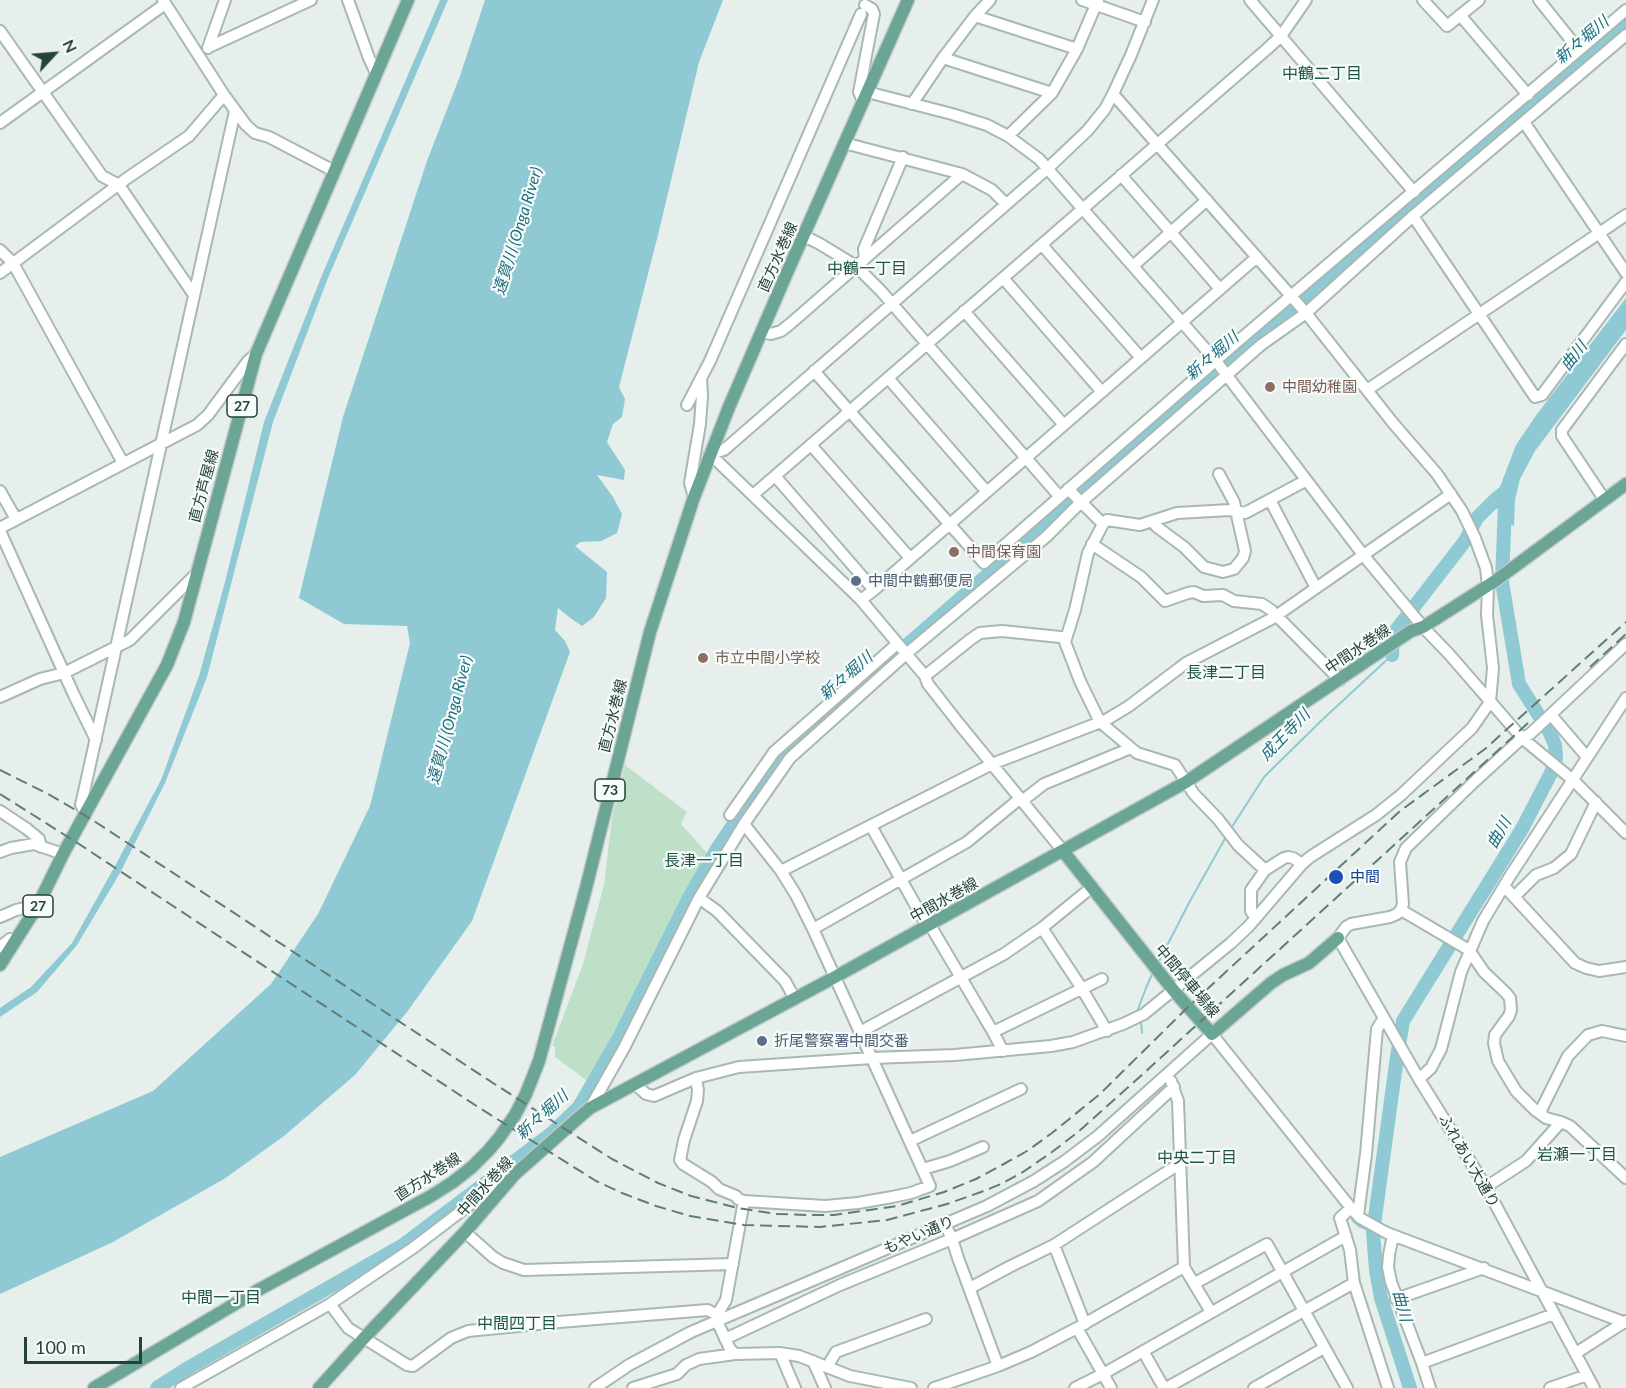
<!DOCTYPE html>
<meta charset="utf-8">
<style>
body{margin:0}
#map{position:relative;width:1626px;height:1388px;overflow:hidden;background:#e6efeb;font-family:Lato,sans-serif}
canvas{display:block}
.north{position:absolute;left:24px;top:24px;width:60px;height:60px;-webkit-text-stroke:4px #f7fbf9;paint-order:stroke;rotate:64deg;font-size:16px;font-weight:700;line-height:24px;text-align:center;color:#24423a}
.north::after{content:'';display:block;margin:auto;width:21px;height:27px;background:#24423a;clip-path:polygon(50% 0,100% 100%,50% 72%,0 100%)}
.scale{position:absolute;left:24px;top:1337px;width:118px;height:27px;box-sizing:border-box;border:3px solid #24423a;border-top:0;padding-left:8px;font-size:18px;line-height:21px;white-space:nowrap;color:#24423a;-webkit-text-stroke:4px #f7fbf9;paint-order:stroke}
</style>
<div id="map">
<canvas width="1626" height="1388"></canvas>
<div class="north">N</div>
<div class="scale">100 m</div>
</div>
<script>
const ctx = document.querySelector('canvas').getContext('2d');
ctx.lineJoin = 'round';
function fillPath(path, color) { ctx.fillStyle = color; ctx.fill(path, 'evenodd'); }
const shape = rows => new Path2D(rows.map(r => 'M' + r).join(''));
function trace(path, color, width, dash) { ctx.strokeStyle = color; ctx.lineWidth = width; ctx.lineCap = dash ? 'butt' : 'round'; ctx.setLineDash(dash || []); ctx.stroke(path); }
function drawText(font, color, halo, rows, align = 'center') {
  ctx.font = font + ' Lato,"Noto Sans JP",sans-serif'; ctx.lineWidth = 4.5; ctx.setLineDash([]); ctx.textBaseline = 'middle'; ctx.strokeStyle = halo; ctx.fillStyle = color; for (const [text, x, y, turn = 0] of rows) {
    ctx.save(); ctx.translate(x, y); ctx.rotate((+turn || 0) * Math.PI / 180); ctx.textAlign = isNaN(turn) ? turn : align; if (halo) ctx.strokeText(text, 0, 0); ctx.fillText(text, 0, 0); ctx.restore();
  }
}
fillPath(shape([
 [625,765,687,812,681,824,707,853,655,964,589,1082,555,1057,555,1046,552,1046,583,964,604,885,612,817]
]), '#bfe0c8');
fillPath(shape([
 [440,0,448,0,328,278,273,422,207,677,165,783,120,873,77,945,37,992,0,1017,0,1008,31,987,72,943,115,866,161,780,199,676,225,582,264,422,322,275],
 [485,0,723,0,699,62,659,231,619,387,625,399,622,417,613,424,607,442,625,470,624,480,597,475,613,497,622,514,617,533,601,541,581,542,575,546,607,572,606,598,594,617,582,626,569,617,558,608,555,630,565,641,570,652,472,921,407,1012,355,1075,284,1136,224,1179,113,1242,0,1294,0,1157,153,1091,271,984,318,914,370,806,410,643,407,626,344,624,299,598,343,417,427,161,460,76],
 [1626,298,1626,330,1535,451,1520,479,1515,500,1514,526,1500,519,1501,510,1495,508,1498,492,1516,445,1537,414]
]), '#8ec9d4');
trace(shape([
 [1230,830,1264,777,1321,721,1392,655],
 [1157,965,1190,901,1227,835],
 [1139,1011,1138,1009,1146,988,1153,972],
 [1141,1020,1142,1033],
 [1352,1220,1359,1226,1373,1232]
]), '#8ec9d4', 2);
trace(shape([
 [1392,655,1393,634,1465,541,1477,518,1496,499,1505,492],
 [157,1388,188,1368,403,1245,552,1133,579,1107,620,1036,689,898,717,849,780,756,1253,343,1626,25],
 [1410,1388,1381,1298,1376,1270,1373,1232,1397,1057,1403,1021,1522,829,1551,773,1556,758,1555,745,1550,733,1519,684,1502,582,1505,504]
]), '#8ec9d4', 14);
const minor = shape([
 [163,0,224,95,246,125,255,133,269,137,334,171],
 [348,0,369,58,376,73],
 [1082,0,1145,22],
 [1250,0,1414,192],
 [1423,0,1447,26,1479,0],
 [1539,0,1579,50],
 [1460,15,1528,95],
 [975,16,1077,49],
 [0,31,102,176,119,185,194,295],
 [209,47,311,0],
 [208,48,225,0],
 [943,58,1052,93],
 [867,92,952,114,987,125,1008,136,1039,159,1216,361,1364,556,1423,627,1449,654,1522,738,1573,780,1626,833],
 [864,100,861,97,859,92,874,14,872,9,865,5],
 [912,104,943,58,975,16,990,0],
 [1524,122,1626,273],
 [0,123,165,4],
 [1008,136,1052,93,1077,49,1098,0],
 [844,143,962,174,992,190,1006,204],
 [1121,175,1220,289],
 [1413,216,1535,397,1542,395,1626,282],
 [804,236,820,244,856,266,881,291,1059,496],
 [1042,245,1141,358],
 [0,250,13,263,123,463],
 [865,259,864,249,903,157],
 [1133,266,1207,200],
 [0,273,126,179,189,136,224,95],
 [1003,278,1102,392],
 [964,311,1064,425],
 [762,332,771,334,781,331,790,324,962,174],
 [814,371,984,563,1237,342,1626,10],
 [888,378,987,492],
 [1367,390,1626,215],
 [687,405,710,361,861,14],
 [811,445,910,558],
 [710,454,724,450,1048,168,1088,130,1105,109,1113,94,1131,55,1153,0],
 [710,454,861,600,925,676,928,684,960,725,1063,851],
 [775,476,874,590],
 [1068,489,1103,524],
 [0,491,16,519],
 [753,495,1267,49,1281,36,1306,0],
 [694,497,690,483,700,424,702,396,701,378],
 [1604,499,1562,436,1562,430,1626,344],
 [1270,500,1316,588],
 [1152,521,1157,527,1184,547,1204,567,1223,572,1234,569,1243,558,1245,551,1234,502,1219,474],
 [0,528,197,425,208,415,248,361,256,354],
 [0,531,74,695,96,740],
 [1092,544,1141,577,1165,601,1188,593,1194,592,1203,596,1223,595,1234,601,1262,604,1271,610,1340,680],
 [861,600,874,590,1257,257],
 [925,676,971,639,980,633,1002,631,1060,637,1065,638],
 [0,697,40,679,64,673,130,640,195,575],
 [1551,715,1587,757],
 [0,811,27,829,39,839,41,847],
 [86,813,81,805,235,111],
 [730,815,774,752,897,644],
 [871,826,925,922,930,925,993,1032,1003,1051],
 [0,852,11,848,34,844,63,854],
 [1302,864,1293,858,1288,857,1284,858,1265,870,1238,845,1218,819,1194,794,1175,765,1137,753,1100,722,1080,681,1065,642,1075,610,1088,553,1103,524,1107,520,1140,525,1177,513,1230,510,1245,513,1305,481],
 [781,871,992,764,1106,720,1129,706,1186,663,1273,618,1451,494],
 [1504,886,1575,963,1586,968,1599,971,1626,967],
 [1514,897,1536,875,1554,868,1571,854,1596,802],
 [699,898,717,911,785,981,795,999],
 [1401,910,1469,950,1484,972,1506,993,1510,998,1511,1010,1509,1016,1495,1035,1494,1043,1498,1061,1516,1091,1535,1110,1546,1118,1561,1122,1570,1126,1626,1178],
 [0,917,16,910,38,905],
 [1256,918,1251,911,1251,890,1265,870],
 [1042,928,1079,984,1107,1031],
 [813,929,967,842,1017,801,1022,801,1044,784,1131,748],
 [0,947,10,939],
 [860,1032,1004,954,1042,928,1092,887],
 [993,1032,1102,979],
 [696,1078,698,1090,697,1101,684,1140,680,1160,683,1164,712,1182,719,1189,736,1196,738,1199,744,1201,825,1206,858,1203,892,1197,911,1193,930,1186,813,929,796,895,781,871,744,824],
 [1419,1079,1431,1068,1441,1049,1461,972,1483,921,1510,876,1626,698],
 [1171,1081,1178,1101,1184,1267,1211,1312],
 [636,1085,646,1094,654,1096,696,1078,739,1067,872,1058,955,1055,1051,1046,1073,1042,1123,1024,1144,1014,1231,943,1249,926,1302,864,1310,857,1376,815,1401,795,1472,728,1490,702,1493,668,1487,615,1488,586,1486,568,1475,538,1462,511,1437,474,1393,423,1306,313,1113,94],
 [590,1108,624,1048,699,898,744,824,790,758,906,654,1046,537,1078,505,1261,345,1306,313,1413,216,1626,35],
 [1541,1113,1542,1108,1568,1056,1588,1035,1602,1031,1626,1036],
 [910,1141,1021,1089],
 [923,1169,950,1161,983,1147],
 [1486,1187,1526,1161,1561,1122],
 [744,1201,726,1300,717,1315,717,1321,730,1349,735,1354,780,1353,799,1356,850,1376,911,1388],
 [1351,1208,1340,1218,1350,1250,1354,1283,1388,1388],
 [1358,1215,1366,1154,1377,1029,1384,1018],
 [945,1224,952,1239,958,1258,998,1366],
 [465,1232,493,1257,503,1263,524,1270,733,1264],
 [1393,1235,1389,1255,1388,1267,1391,1282,1422,1363,1430,1388],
 [1054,1245,1085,1324],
 [1195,1283,1267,1244,1347,1388],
 [970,1288,1009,1267,1054,1245,1179,1164],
 [1396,1299,1484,1268],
 [330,1304,348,1328,407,1365,413,1366,451,1338,468,1331,559,1322,708,1310,717,1315],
 [1077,1328,1111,1388],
 [725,1339,840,1285,952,1239,1038,1201,1093,1162,1174,1087],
 [1143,1351,1164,1388],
 [780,1353,795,1388],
 [1576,1353,1626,1321],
 [813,1361,825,1388],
 [1422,1363,1554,1314],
 [827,1367,836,1352,926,1319],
 [181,1388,330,1304,413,1248,502,1180,514,1175],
 [595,1388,629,1365,691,1332,987,1206,1034,1181,1065,1161,1098,1136,1212,1034,1351,1208,1360,1218,1387,1233,1626,1323],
 [633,1388,677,1374,686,1365,699,1359,735,1354],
 [934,1388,998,1366,1031,1352,1077,1328,1184,1267],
 [1075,1388,1103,1374,1346,1236],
 [1166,1388,1354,1283],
 [1254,1388,1324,1348],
 [1550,1388,1587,1375],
 [1594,1388,1486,1187,1419,1079,1338,938,1346,927,1351,924,1390,917,1397,914,1401,910,1403,904,1400,862,1406,848,1475,781,1522,738,1530,734,1626,644]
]);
const major = shape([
 [1063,851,1174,991,1212,1034,1271,983,1283,975,1309,963,1338,938],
 [0,965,38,905,63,854,167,665,184,622,256,354,408,0],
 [94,1388,260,1289,431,1196,453,1182,472,1167,488,1151,499,1138,515,1115,526,1094,539,1061,586,888,650,632,694,497,729,407,786,275,908,0],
 [319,1388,365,1337,465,1232,514,1175,576,1120,590,1108,835,977,1186,782,1411,631,1423,627,1495,581,1626,484]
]);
trace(minor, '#a8b8b2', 14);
trace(major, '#c2cac8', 15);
trace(minor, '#fff', 10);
trace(major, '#6aa596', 12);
trace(shape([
 [1590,667,1626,634],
 [0,770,48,794,91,819,493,1083,612,1159,658,1183,691,1196,738,1208,776,1214,809,1215,834,1215,897,1206,944,1192,976,1179,1002,1165,1027,1151,1052,1133,1100,1094,1189,1006,1400,811,1485,749,1626,622],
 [0,794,79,844,478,1107,596,1181,622,1193,656,1206,690,1216,744,1225,820,1227,887,1220,947,1204,981,1192,1001,1184,1023,1172,1052,1152,1078,1132,1144,1073,1528,723]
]), '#5f7d75', 2, [12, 6]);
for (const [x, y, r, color] of [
 [1270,387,6,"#8d6e63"],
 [954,552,6,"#8d6e63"],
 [856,581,6,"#5c6f8a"],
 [703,658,6,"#8d6e63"],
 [1336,877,8,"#1a4fb4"],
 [762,1041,6,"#5c6f8a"]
]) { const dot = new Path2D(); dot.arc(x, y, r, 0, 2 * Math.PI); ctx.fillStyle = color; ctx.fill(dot); trace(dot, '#f7fbf9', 2); }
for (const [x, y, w] of [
 [242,406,30],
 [610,790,30],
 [38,906,30]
]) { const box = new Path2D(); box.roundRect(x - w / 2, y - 11, w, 22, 4.5); ctx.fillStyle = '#f7fbf9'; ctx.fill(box); trace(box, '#24423a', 1.5); }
drawText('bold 14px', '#24423a', null, [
 ["27",242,406],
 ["73",610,790],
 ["27",38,906]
]);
drawText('15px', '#24423a', '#f7fbf9', [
 ["直方水巻線",778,257,-66],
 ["直方芦屋線",204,486,-75],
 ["中間水巻線",1358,649,-34],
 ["直方水巻線",613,716,-76],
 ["中間水巻線",944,900,-29],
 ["中間停車場線",1187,981,50],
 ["ふれあい大通り",1469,1161,60],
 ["直方水巻線",428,1177,-33],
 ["中間水巻線",485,1187,-48],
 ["もやい通り",919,1235,-23]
]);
drawText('15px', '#785e54', '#f7fbf9', [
 ["中間幼稚園",1282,387],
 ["中間保育園",966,552],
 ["市立中間小学校",715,658]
], 'left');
drawText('15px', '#4e5e75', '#f7fbf9', [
 ["中間中鶴郵便局",868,581],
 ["折尾警察署中間交番",774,1041]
], 'left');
drawText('15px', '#164399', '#f7fbf9', [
 ["中間",1350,877]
], 'left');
drawText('italic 16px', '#1c6f80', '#f7fbf9', [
 ["新々堀川",1582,40,-40],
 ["遠賀川 (Onga River)",518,231,-73],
 ["新々堀川",1212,356,-41],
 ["曲川",1574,356,-52],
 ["新々堀川",846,676,-41],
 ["遠賀川 (Onga River)",450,720,-75],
 ["成王寺川",1285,735,-46],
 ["曲川",1499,833,-60],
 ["新々堀川",542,1115,-42],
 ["曲川",1402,1306,75]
]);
drawText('16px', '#1f5548', '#f7fbf9', [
 ["中鶴二丁目",1322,74],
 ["中鶴一丁目",867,269],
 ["長津二丁目",1226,673],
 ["長津一丁目",704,861],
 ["岩瀬一丁目",1577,1155],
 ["中央二丁目",1197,1158],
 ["中間一丁目",221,1298],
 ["中間四丁目",517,1324]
]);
</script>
